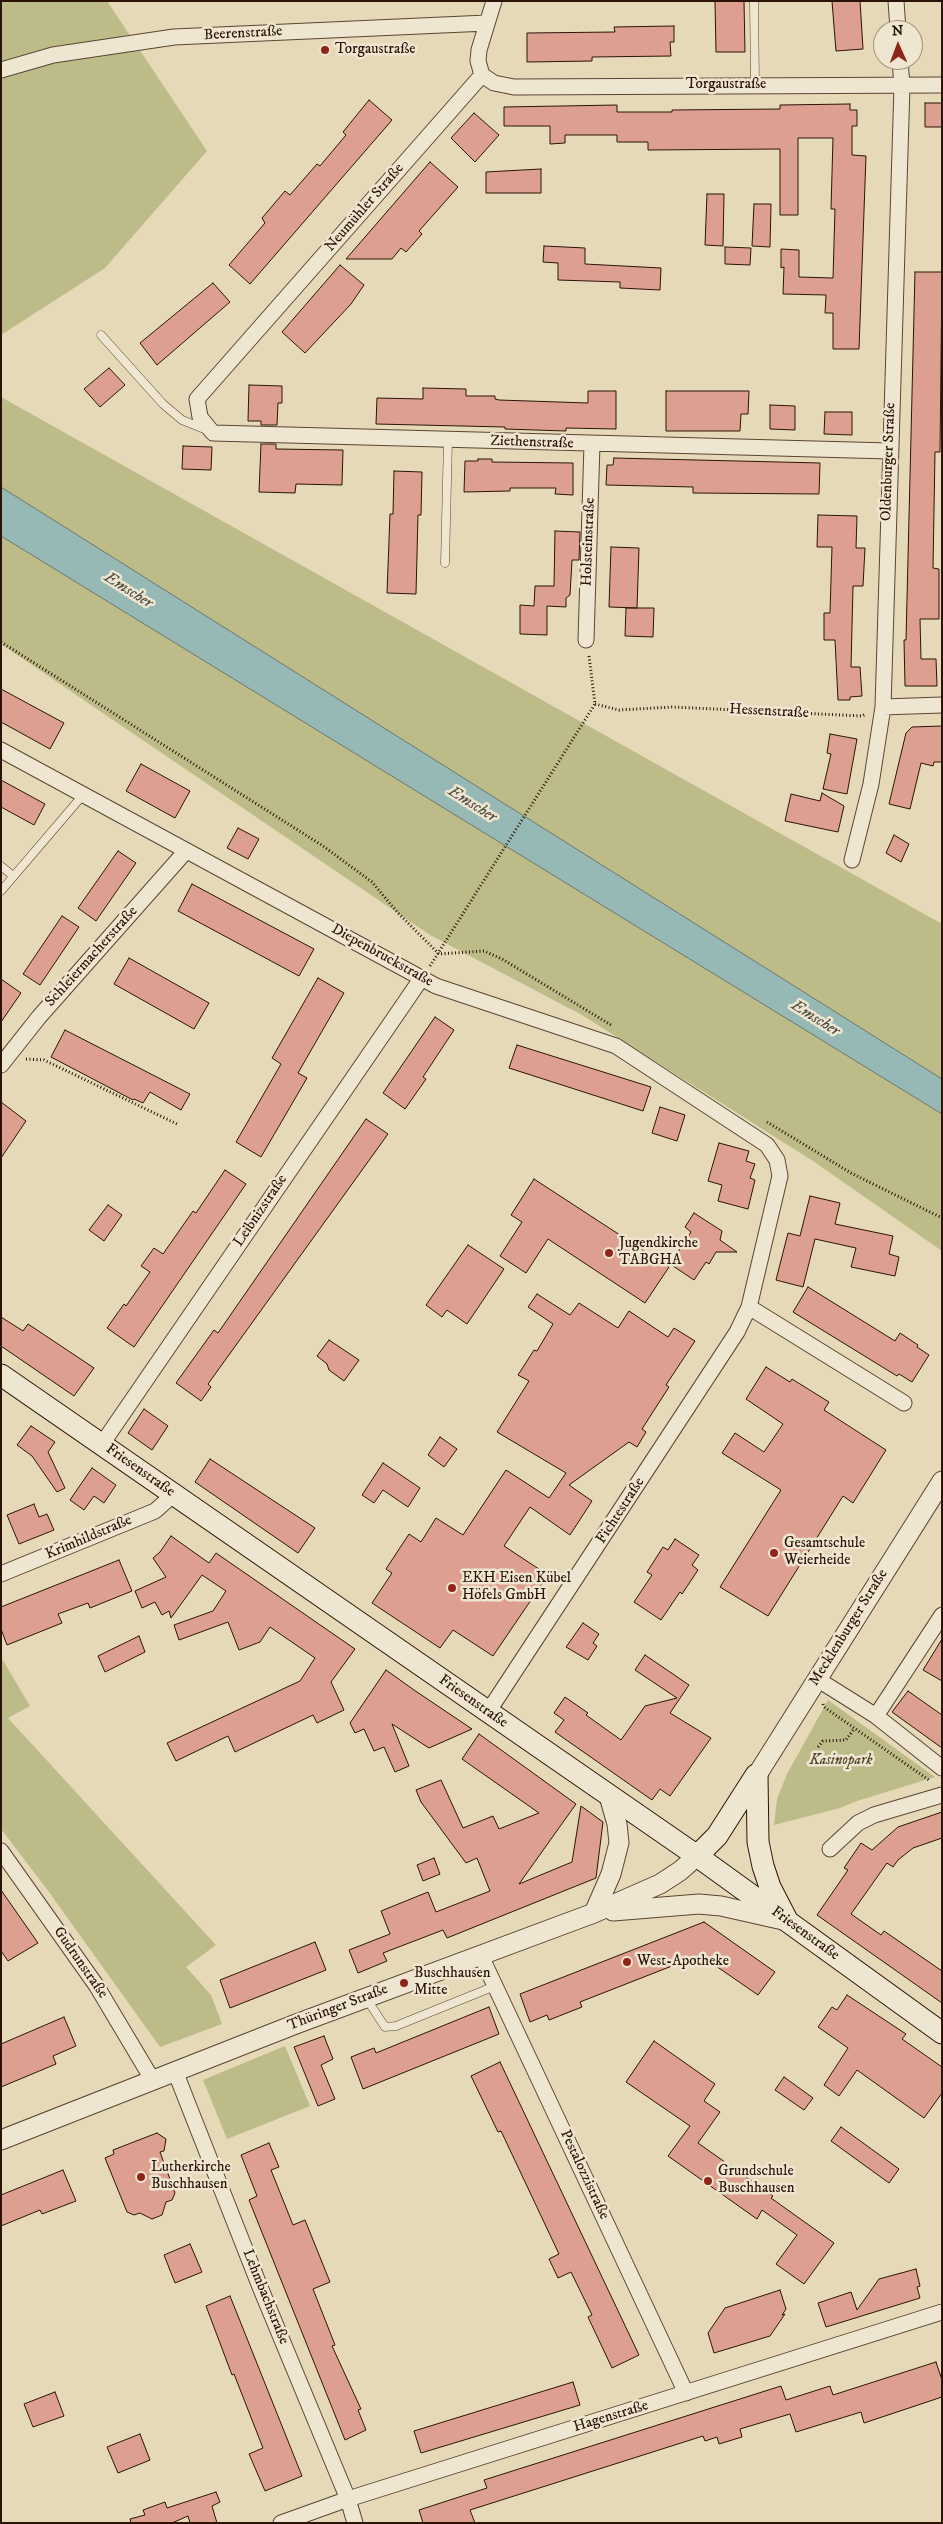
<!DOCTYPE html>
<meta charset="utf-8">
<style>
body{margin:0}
#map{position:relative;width:943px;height:2524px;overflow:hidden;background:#e6d9b8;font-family:"IM FELL DW Pica",serif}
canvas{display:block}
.frame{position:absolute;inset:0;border:2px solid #2b1407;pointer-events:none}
.north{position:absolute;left:873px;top:20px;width:50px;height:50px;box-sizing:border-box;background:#efe6d1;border:1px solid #a19280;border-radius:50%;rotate:358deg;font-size:14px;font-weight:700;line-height:20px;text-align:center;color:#2b1407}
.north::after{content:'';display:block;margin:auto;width:18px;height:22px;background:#8f2418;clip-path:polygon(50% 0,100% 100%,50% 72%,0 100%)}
</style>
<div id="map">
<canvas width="943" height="2524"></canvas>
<div class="frame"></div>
<div class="north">N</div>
</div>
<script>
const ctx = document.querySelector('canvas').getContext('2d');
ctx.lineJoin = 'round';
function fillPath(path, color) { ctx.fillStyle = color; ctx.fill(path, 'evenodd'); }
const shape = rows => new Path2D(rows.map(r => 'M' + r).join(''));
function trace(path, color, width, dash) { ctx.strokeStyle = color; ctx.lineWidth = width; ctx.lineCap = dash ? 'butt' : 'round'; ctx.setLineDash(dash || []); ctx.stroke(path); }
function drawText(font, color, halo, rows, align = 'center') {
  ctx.font = font + ' "IM FELL DW Pica",serif'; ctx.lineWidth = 5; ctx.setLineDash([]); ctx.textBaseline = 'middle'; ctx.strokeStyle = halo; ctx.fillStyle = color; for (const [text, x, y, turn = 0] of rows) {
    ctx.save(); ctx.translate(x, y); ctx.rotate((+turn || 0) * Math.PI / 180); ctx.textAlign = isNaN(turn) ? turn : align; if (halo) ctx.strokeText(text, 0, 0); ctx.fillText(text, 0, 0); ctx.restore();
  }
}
fillPath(shape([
 [1,1,107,1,207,151,105,268,1,335],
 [1,397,942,924,942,1251,813,1161,582,1015,430,935,1,644],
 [1,1657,30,1706,8,1718,216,1945,186,1967,211,1995,222,2024,160,2047,46,1888,1,1829],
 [828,1700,935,1777,857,1801,840,1808,774,1825,777,1799,787,1774],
 [285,2046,310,2106,227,2139,203,2080]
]), '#bdbc89');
const water = shape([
 [1,487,942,1079,942,1114,1,536,1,487]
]);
fillPath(water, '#97b9b5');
trace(water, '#6c776f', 1);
const building = shape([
 [715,1,744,1,745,52,716,52,715,1],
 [832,1,860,1,863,49,836,51,832,1],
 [674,26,674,42,670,42,671,56,592,57,592,61,527,62,527,33,615,32,614,27,674,26],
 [369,100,392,120,250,284,229,265,265,223,262,218,285,191,290,195,317,164,320,166,346,135,343,132,369,100],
 [925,103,942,103,942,127,925,127,925,103],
 [850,104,850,110,857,110,857,126,852,126,852,155,866,156,859,349,833,349,833,313,825,313,826,295,783,294,784,267,781,268,781,249,799,250,799,277,833,278,835,209,831,209,833,138,798,138,798,215,780,215,780,149,648,150,648,142,617,142,617,135,565,135,565,143,550,144,550,126,504,126,504,107,617,105,617,112,672,112,672,110,780,109,780,105,850,104],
 [474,113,499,135,475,162,451,138,474,113],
 [430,162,458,187,419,231,422,234,406,252,401,248,392,259,346,259,430,162],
 [541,169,541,193,486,193,486,172,541,169],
 [707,194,724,194,723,246,705,245,707,194],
 [754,204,771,204,770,247,752,246,754,204],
 [544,246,585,248,585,264,661,268,660,290,620,288,620,282,558,280,558,263,543,262,544,246],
 [725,247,751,248,750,265,725,264,725,247],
 [340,265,364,285,351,304,305,353,282,332,340,265],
 [915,272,942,272,940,452,935,452,933,568,939,569,939,619,920,619,921,659,936,659,937,686,905,686,904,640,906,640,915,272],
 [213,283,230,302,157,365,140,343,213,283],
 [109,368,125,385,100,407,84,389,109,368],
 [249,385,282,386,282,403,278,403,277,425,261,425,261,421,248,421,249,385],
 [423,388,466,389,466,396,495,396,495,399,499,400,588,403,588,391,616,391,616,429,566,428,566,431,505,429,505,427,376,424,377,398,423,399,423,388],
 [666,391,749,391,748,414,741,414,740,431,666,431,666,391],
 [770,405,795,406,795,430,770,429,770,405],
 [825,412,852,412,852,435,824,434,825,412],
 [261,444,276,444,276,449,343,450,342,485,296,484,295,493,259,492,261,444],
 [183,446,212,447,211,470,182,469,183,446],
 [614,458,820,463,819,494,693,493,693,487,606,485,607,465,613,465,614,458],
 [478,459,492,459,492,462,573,463,573,495,555,494,556,488,510,488,510,491,464,492,465,461,478,461,478,459],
 [394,471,422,472,421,515,418,515,416,594,387,593,390,514,393,514,394,471],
 [818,515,857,516,856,548,865,548,863,586,853,586,851,667,860,667,862,696,850,697,850,700,838,700,835,640,824,640,824,613,830,613,832,547,817,547,818,515],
 [555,531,580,532,579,560,572,560,570,595,566,598,566,607,547,606,547,635,520,634,520,605,534,606,535,586,554,586,555,531],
 [611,547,639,548,637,608,609,607,611,547],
 [626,608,654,608,653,637,625,636,626,608],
 [1,689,64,723,50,749,1,722,1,689],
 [942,726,942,762,934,762,933,766,921,763,910,809,889,804,906,733,912,727,942,726],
 [830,734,857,739,847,794,823,789,831,754,827,753,830,734],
 [141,764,190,791,175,818,126,791,141,764],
 [1,780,45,804,34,825,1,807,1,780],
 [822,793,844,806,838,832,785,821,791,794,820,801,822,793],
 [238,828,259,839,248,859,227,848,238,828],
 [894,835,909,844,901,862,886,853,894,835],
 [118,851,136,863,96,921,78,908,118,851],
 [192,884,314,949,299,976,178,911,192,884],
 [62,916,79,927,40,985,23,974,62,916],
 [129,958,209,1003,194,1029,114,984,129,958],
 [318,978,344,993,298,1073,307,1078,261,1157,236,1142,281,1064,272,1058,318,978],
 [1,979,21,993,1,1022,1,979],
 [435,1017,454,1030,423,1077,426,1079,405,1109,383,1093,435,1017],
 [65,1030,190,1094,181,1110,150,1092,143,1103,134,1099,133,1100,51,1057,65,1030],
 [517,1045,651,1087,643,1111,509,1068,517,1045],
 [1,1102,26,1121,1,1158,1,1102],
 [660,1107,685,1115,677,1141,652,1133,660,1107],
 [366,1119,388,1134,208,1384,211,1387,201,1401,176,1383,214,1330,218,1333,366,1119],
 [719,1143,749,1151,746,1161,755,1164,750,1178,755,1180,748,1209,718,1201,722,1185,708,1181,719,1143],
 [225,1170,246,1184,134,1347,107,1328,124,1304,126,1306,150,1272,141,1266,154,1248,163,1254,193,1211,196,1213,225,1170],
 [534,1179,669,1267,645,1303,548,1239,526,1273,500,1256,522,1222,511,1215,534,1179],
 [810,1196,840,1203,835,1224,893,1236,889,1254,899,1257,895,1276,851,1267,856,1248,815,1239,803,1287,776,1280,788,1233,800,1236,810,1196],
 [108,1205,122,1215,104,1241,89,1230,108,1205],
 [694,1213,722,1231,720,1240,737,1252,716,1252,709,1264,706,1262,694,1280,670,1264,691,1232,685,1227,694,1213],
 [468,1245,504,1269,467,1324,447,1310,442,1317,426,1305,468,1245],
 [808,1287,895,1341,900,1333,918,1345,917,1347,929,1355,912,1382,899,1374,897,1376,793,1312,808,1287],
 [537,1294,570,1315,579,1303,618,1328,629,1311,668,1337,674,1328,695,1341,666,1385,669,1387,642,1429,646,1432,637,1447,629,1442,569,1485,592,1501,570,1535,530,1507,504,1546,548,1575,493,1656,453,1630,440,1648,372,1603,392,1573,386,1569,409,1534,421,1542,436,1518,463,1535,506,1470,549,1498,566,1473,497,1432,529,1381,518,1375,534,1350,537,1351,553,1324,528,1307,537,1294],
 [1,1317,23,1331,28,1324,94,1368,74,1396,1,1346,1,1317],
 [329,1340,359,1360,344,1381,329,1370,327,1364,317,1356,329,1340],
 [766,1367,790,1382,792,1379,829,1402,824,1410,886,1450,853,1503,843,1496,768,1616,720,1587,781,1490,722,1453,735,1433,764,1452,783,1424,746,1399,766,1367],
 [144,1409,168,1426,152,1450,128,1433,144,1409],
 [31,1426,55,1442,48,1452,65,1488,57,1492,32,1456,17,1445,31,1426],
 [440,1437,457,1449,444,1467,428,1455,440,1437],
 [210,1459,315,1528,298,1553,195,1482,210,1459],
 [383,1463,420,1488,408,1507,383,1490,374,1503,362,1495,383,1463],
 [92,1468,116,1485,104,1503,94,1496,84,1510,70,1500,92,1468],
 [34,1504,39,1517,47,1514,54,1530,19,1544,7,1515,34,1504],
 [171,1536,209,1563,216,1553,355,1649,331,1682,344,1710,317,1723,313,1715,235,1752,228,1736,176,1761,167,1743,300,1681,315,1658,270,1627,260,1642,239,1650,228,1622,179,1640,174,1625,213,1611,226,1591,202,1575,171,1618,169,1611,162,1615,155,1602,142,1608,135,1591,166,1577,153,1558,160,1552,171,1536],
 [675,1539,699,1555,692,1565,698,1570,682,1594,680,1592,661,1620,634,1602,652,1575,647,1572,663,1547,668,1550,675,1539],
 [119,1560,132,1591,90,1608,88,1603,58,1614,62,1623,7,1645,1,1629,1,1607,119,1560],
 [583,1623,599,1634,593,1643,597,1646,588,1660,566,1647,583,1623],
 [139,1636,145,1652,105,1672,98,1656,139,1636],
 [942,1639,942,1681,923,1670,942,1639],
 [645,1655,689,1685,670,1713,711,1738,670,1796,660,1789,652,1800,555,1732,564,1720,554,1713,565,1697,588,1713,586,1715,621,1740,645,1706,677,1698,635,1670,645,1655],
 [386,1670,414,1690,472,1729,429,1748,392,1724,409,1766,395,1772,384,1747,374,1751,364,1729,355,1733,350,1723,386,1670],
 [908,1691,942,1715,942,1748,892,1712,908,1691],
 [479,1734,576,1804,519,1884,572,1862,581,1806,603,1822,596,1878,447,1938,443,1930,383,1953,387,1961,358,1973,349,1950,390,1934,381,1911,428,1892,436,1912,490,1891,477,1858,466,1863,421,1802,416,1790,441,1780,463,1828,493,1816,499,1829,539,1813,462,1759,479,1734],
 [942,1812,942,1838,913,1848,898,1860,893,1867,887,1863,851,1914,881,1935,884,1931,942,1971,942,2003,817,1915,848,1870,844,1868,861,1843,872,1850,898,1827,942,1812],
 [434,1858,440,1874,423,1881,417,1865,434,1858],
 [1,1890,38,1943,8,1961,1,1951,1,1890],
 [704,1922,775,1972,758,1995,700,1955,580,2002,582,2007,549,2020,547,2015,530,2022,520,1994,704,1922],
 [315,1942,326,1970,230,2008,220,1980,315,1942],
 [847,1995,906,2034,902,2039,942,2067,942,2093,924,2118,857,2070,839,2096,824,2085,848,2048,818,2027,832,2007,837,2010,847,1995],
 [489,2007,499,2034,363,2089,351,2057,374,2048,376,2053,489,2007],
 [64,2017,76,2046,53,2056,56,2064,1,2087,1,2044,64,2017],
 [324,2036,333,2059,321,2065,335,2099,318,2106,294,2047,324,2036],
 [654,2041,715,2084,704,2101,720,2112,698,2143,773,2196,771,2198,834,2243,804,2284,776,2264,797,2235,762,2210,757,2219,668,2156,690,2126,626,2082,654,2041],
 [500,2062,639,2355,612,2368,588,2317,592,2315,571,2272,558,2278,549,2259,559,2254,501,2131,498,2132,471,2076,500,2062],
 [784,2077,813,2098,804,2110,775,2090,784,2077],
 [841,2127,899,2169,889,2183,831,2141,841,2127],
 [157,2133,166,2139,164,2151,160,2152,175,2193,172,2200,166,2202,162,2215,152,2219,140,2213,134,2215,127,2212,105,2158,114,2154,113,2150,157,2133],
 [269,2143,279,2167,271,2170,293,2225,305,2220,330,2282,313,2289,335,2345,332,2346,361,2409,358,2410,366,2430,345,2440,249,2200,257,2196,241,2155,269,2143],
 [63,2170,76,2201,42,2214,40,2210,1,2226,1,2195,63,2170],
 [190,2244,202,2272,175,2283,164,2255,190,2244],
 [916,2269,920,2286,917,2287,920,2298,826,2327,818,2303,851,2292,857,2310,879,2279,916,2269],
 [780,2290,786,2309,782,2315,785,2314,770,2336,714,2353,708,2333,725,2308,780,2290],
 [230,2296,302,2476,265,2491,249,2454,263,2448,234,2374,232,2375,206,2306,230,2296],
 [936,2362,942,2380,942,2397,864,2423,861,2412,796,2432,790,2414,740,2429,742,2437,719,2444,717,2437,705,2441,703,2436,470,2510,475,2523,423,2523,419,2510,487,2488,484,2480,781,2386,786,2400,830,2386,833,2395,936,2362],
 [573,2382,580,2405,421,2453,414,2431,573,2382],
 [55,2392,64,2416,33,2427,24,2404,55,2392],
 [140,2434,150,2460,118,2473,107,2447,140,2434],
 [216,2492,220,2502,212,2506,217,2523,190,2523,188,2516,172,2523,131,2523,130,2519,145,2515,143,2510,165,2502,167,2508,216,2492]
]);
fillPath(building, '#dda090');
trace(building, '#2b1407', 1);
const service = shape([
 [754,1,755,85],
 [101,335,163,404,182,420,207,430],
 [445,563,448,440],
 [1,866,13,876],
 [1,891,83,795],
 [366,1998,385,2027,396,2026,495,1986]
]);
const minor = shape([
 [896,1,898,30],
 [1,70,53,55,174,37,487,23],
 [482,75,197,399,200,417,213,433,890,451],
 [482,75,494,83,514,87,942,85],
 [482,75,478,61,479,50,494,1],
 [586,640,592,444],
 [883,707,942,705],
 [1,750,436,986,616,1046,767,1145,777,1160,780,1176,749,1307,737,1332,488,1712],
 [852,860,871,784,883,707,902,86,900,60],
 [1,1065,39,1017,186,851],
 [749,1307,904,1403],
 [102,1444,421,979],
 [1,1574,155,1511,173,1495],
 [817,1679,876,1716,942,1768],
 [876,1716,942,1615],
 [830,1849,858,1823,874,1815,942,1795],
 [1,1851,96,1985,152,2079],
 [481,1956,686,2393],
 [175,2071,260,2287,348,2499,355,2523],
 [281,2523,348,2499,942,2312]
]);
const tertiary = shape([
 [757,1775,942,1481],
 [613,1911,699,1904,721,1906,783,1920],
 [594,1913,611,1874,619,1843,617,1824,609,1796],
 [1,2140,296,2024,594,1913,660,1884,680,1871,697,1856]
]);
const secondary = shape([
 [1,1375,697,1856,942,2033],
 [757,1775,758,1842,763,1866,770,1887,786,1918],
 [697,1856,717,1836,756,1775]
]);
trace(service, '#5a4533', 9);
trace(minor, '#5a4533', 17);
trace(tertiary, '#5a4533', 21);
trace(secondary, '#2b1407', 23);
trace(shape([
 [1,642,323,846,372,882,398,913,439,954,484,951,502,959,611,1025],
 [595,704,619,710,672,707,862,716,866,714],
 [430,966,595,704,589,656],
 [26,1059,44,1060,177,1124],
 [767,1122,851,1173,942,1218],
 [823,1704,824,1707,929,1780],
 [818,1747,823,1741,846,1740,854,1729]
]), '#2b1407', 3, [1, 2.5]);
trace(service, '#efe6d1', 8);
trace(minor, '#efe6d1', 15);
trace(tertiary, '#efe6d1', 19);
trace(secondary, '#efe6d1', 21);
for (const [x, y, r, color] of [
 [325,50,5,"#8f2418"],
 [609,1253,5,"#8f2418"],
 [774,1553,5,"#8f2418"],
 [452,1588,5,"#8f2418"],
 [627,1962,5,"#8f2418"],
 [404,1983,5,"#8f2418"],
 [141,2177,5,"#8f2418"],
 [708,2181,5,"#8f2418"]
]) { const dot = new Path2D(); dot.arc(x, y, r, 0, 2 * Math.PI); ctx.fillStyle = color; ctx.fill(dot); trace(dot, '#efe6d1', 2); }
drawText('15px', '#2b1407', '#efe6d1', [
 ["Beerenstraße",243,34,-3],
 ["Torgaustraße",726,85],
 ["Neumühler Straße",365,208,-49],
 ["Ziethenstraße",532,443,2],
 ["Oldenburger Straße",889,462,-88],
 ["Holsteinstraße",589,542,-88],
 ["Hessenstraße",769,712,3],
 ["Diepenbruckstraße",382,956,29],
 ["Schleiermacherstraße",92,957,-48],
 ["Leibnizstraße",261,1211,-56],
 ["Friesenstraße",140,1471,35],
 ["Fichtestraße",621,1511,-57],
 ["Krimhildstraße",89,1538,-23],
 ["Mecklenburger Straße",849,1628,-58],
 ["Friesenstraße",473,1702,35],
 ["Friesenstraße",805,1934,36],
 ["Gudrunstraße",80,1963,55],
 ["Thüringer Straße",338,2008,-21],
 ["Pestalozzistraße",584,2175,65],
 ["Lehmbachstraße",265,2297,68],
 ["Hagenstraße",611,2417,-17]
]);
drawText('15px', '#2b1407', '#efe6d1', [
 ["Torgaustraße",335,50],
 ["Jugendkirche",619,1244],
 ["TABGHA",619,1261],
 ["Gesamtschule",784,1544],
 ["Weierheide",784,1561],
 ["EKH Eisen Kübel",462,1579],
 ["Höfels GmbH",462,1596],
 ["West-Apotheke",637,1962],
 ["Buschhausen",414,1974],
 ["Mitte",414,1991],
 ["Lutherkirche",151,2168],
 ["Buschhausen",151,2185],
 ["Grundschule",718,2172],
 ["Buschhausen",718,2189]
], 'left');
drawText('italic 15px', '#57462e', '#efe6d1', [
 ["Kasinopark",841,1761]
]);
drawText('italic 16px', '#514e44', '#efe6d1', [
 ["Emscher",128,591,32],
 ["Emscher",472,805,32],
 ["Emscher",815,1019,32]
]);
</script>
